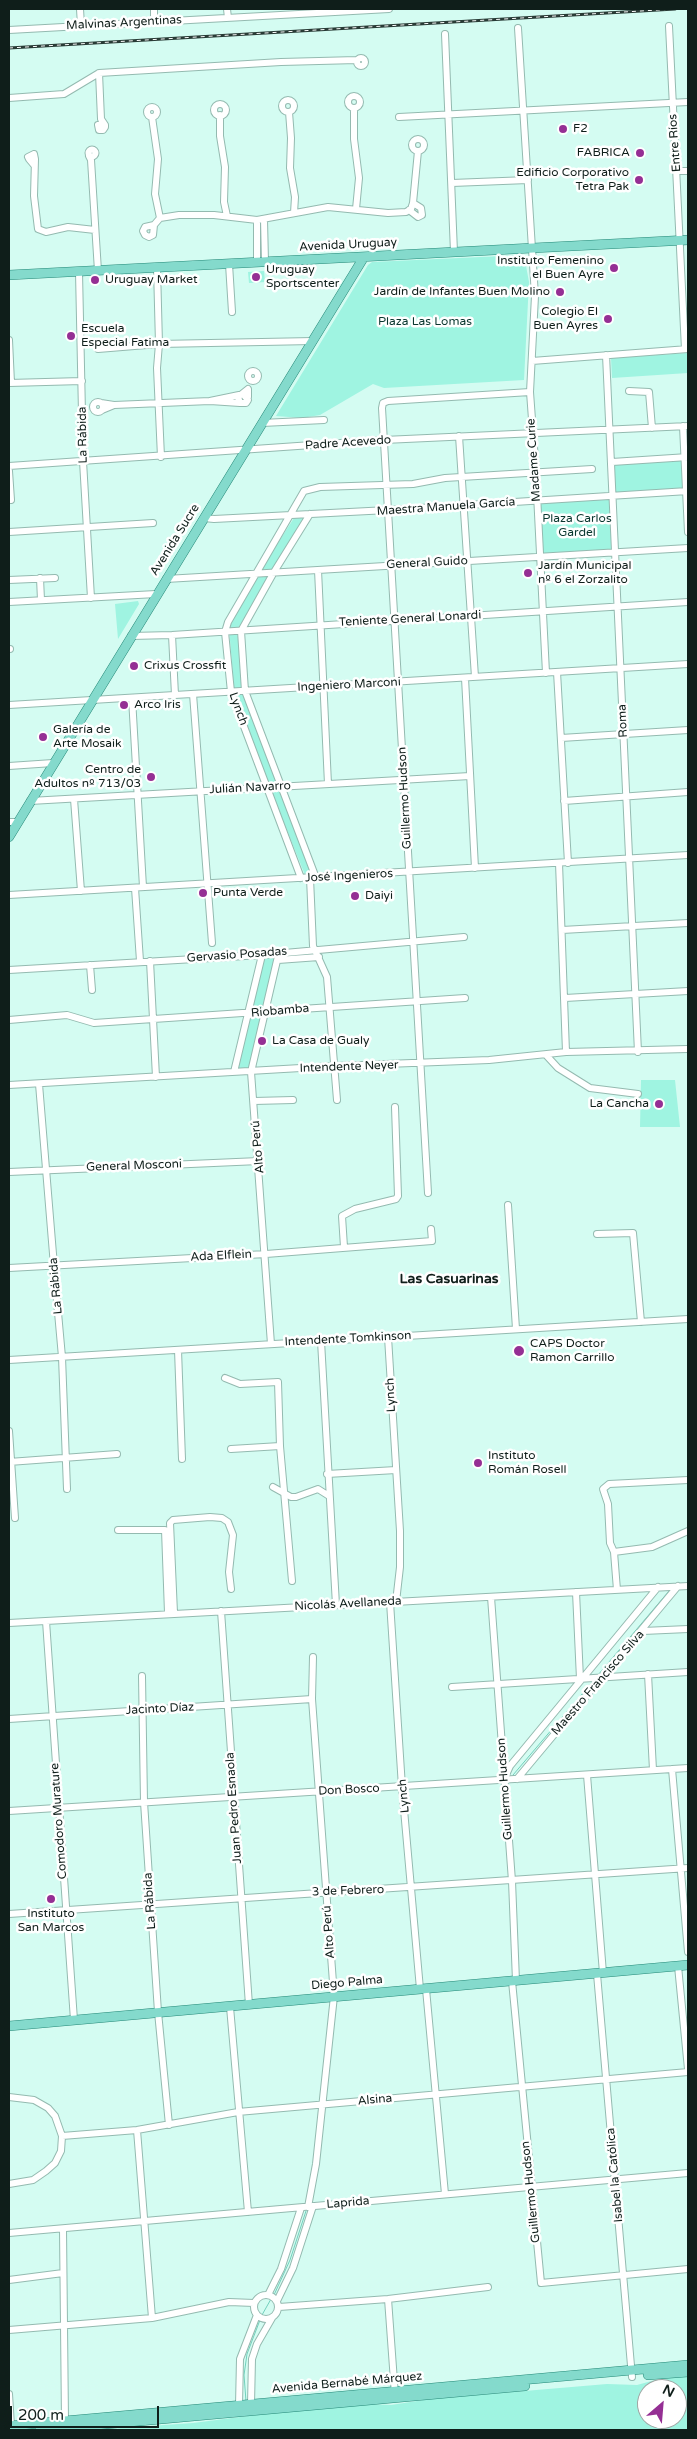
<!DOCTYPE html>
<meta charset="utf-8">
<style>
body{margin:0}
#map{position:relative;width:697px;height:2439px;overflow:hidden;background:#d4fcf2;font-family:"Varela Round",sans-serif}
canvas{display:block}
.frame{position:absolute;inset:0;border:10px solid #0f1e1a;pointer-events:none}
.north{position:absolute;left:637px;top:2379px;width:50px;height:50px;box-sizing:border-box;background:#fff;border:1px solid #9fa5a3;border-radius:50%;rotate:27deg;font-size:14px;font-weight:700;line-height:20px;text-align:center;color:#0f1e1a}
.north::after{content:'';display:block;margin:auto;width:18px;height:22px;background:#952f94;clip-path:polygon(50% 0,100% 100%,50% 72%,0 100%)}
.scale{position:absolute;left:10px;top:2406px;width:149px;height:22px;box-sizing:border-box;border:2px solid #0f1e1a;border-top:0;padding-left:6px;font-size:15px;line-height:18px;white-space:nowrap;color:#0f1e1a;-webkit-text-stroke:4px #fff;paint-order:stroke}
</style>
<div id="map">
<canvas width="697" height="2439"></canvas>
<div class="frame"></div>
<div class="north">N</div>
<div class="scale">200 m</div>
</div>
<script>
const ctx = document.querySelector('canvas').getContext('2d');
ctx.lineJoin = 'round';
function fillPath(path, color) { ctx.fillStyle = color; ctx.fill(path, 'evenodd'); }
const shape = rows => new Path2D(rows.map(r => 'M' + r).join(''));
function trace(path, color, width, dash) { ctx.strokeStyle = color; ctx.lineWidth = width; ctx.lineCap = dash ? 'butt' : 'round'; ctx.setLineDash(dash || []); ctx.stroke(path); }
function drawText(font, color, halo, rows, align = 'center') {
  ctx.font = font + ' "Varela Round",sans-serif'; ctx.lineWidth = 5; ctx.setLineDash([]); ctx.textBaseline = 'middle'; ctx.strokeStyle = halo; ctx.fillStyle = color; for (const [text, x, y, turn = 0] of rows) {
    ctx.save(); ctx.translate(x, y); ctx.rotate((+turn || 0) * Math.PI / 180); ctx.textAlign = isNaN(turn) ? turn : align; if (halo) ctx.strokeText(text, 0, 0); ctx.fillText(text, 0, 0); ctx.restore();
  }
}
fillPath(shape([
 [524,255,529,282,524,380,384,388,373,384,320,415,302,418,276,416,368,265,372,262],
 [264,271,265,282,249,283,248,272],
 [688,353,688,373,612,378,611,358],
 [685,457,686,491,613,496,616,552,540,556,538,501,613,496,612,462],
 [306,517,237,630,243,688,313,875,305,875,269,786,234,688,229,628,257,575,294,518],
 [138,601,139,604,118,639,115,604],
 [314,949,319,957,278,960,251,1072,234,1072,262,955],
 [641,1080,675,1080,680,1127,640,1127],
 [688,2371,688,2430,92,2430,193,2423,287,2411,370,2404,391,2405,430,2399,607,2384,637,2385],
 [647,2389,677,2389,677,2419,647,2419]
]), '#9ff4e1');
trace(shape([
 [598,1675,669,1591],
 [513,1775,594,1680],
 [274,2295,290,2260,306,2211],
 [262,2315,271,2299],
 [246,2401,244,2375,247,2354,260,2320]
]), '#72d0bc', 1);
const minor = shape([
 [80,9,81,25],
 [154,9,154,22],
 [227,9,228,18],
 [669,26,685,349],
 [518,28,535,296,530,392,536,474,546,673],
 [9,30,389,9],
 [445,34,454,252],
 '357 62a4 4 0 1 1 8 0a4 4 0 1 1-8 0Z',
 [99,73,101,119,105,125,105,127,103,130,99,130,98,125,104,124],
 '348 102a6 6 0 1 1 12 0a6 6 0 1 1-12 0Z',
 [9,98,64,94,99,73,281,62,357,60],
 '282 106a6 6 0 1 1 12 0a6 6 0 1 1-12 0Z',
 '214 110a6 6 0 1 1 12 0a6 6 0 1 1-12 0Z',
 '147 112a5 5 0 1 1 10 0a5 5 0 1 1-10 0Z',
 [354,108,354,139,359,178,356,209],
 [289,112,291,138,290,168,295,197,294,213],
 [220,115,220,136,225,167,224,202,227,216],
 [152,117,158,159,155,194,160,218],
 [399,117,688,102],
 '412 145a6 6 0 1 1 12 0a6 6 0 1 1-12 0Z',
 '88.5 153a3.5 3.5 0 1 1 7 0a3.5 3.5 0 1 1-7 0Z',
 [89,156,91,160,98,271],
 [35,159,34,196,38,229,46,232,68,227,95,230],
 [30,160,35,159,34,154,28,157,29,159,34,165],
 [677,171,688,171],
 [452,183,528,180],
 [409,210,418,217,422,215,421,208,413,203],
 [264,219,265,262],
 [257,220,257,263],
 [154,225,145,227,143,231,145,235,149,237,153,235,154,225,160,218,179,215,214,215,257,220,328,207,388,213,406,212,411,209,413,203,418,151],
 [229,264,232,312],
 [157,268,159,344,157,368,161,457],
 [79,272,83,461,91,598],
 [9,340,11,383],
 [98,349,159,344,313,341],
 [606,355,638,1052],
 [532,361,688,349],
 '248 376a5 5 0 1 1 10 0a5 5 0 1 1-10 0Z',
 [9,383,82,381],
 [629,391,649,392,652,428],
 [243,394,248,400,246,403,240,403,238,397,248,389,248,397],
 [239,395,210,401,240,403],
 '93 407a5 5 0 1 1 10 0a5 5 0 1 1-10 0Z',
 [101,403,114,405,102,410],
 [114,405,210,401],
 [262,423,324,420],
 [683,426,688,532],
 [459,436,475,677],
 [612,462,688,457],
 [9,466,384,440,688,426],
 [9,471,11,500],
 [310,514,274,572,241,631,245,691,316,878],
 [204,518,214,519,388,510,688,491],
 [9,532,153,523],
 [318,570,328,784],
 [40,578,41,600],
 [166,579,688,548],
 [9,580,55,578],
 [9,602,156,594],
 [172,635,175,695],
 [131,636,172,635,688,602],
 [9,649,10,649],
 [557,672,568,863],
 [465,678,475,868],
 [193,694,212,943],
 [132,698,143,887],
 [9,705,688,664],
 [561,738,688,730],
 [9,766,53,763],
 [74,799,81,891],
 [30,801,470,776],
 [564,801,688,792],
 [9,822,18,822],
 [559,863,566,1052],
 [301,878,231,692,225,632,228,622,304,491,320,487,413,484,445,478,592,469],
 [310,878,313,946,327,977,337,1100],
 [135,888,140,961],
 [9,895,688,855],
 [562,930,688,923],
 [278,960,319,957],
 [150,961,156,1077],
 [90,965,92,990],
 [9,970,262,955,464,937],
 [565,998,688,991],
 [9,1020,67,1015,94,1023,465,998],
 [546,1055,558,1068,590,1088,638,1094],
 [234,1072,262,955],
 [39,1084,54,1266,56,1270,55,1279,62,1357,67,1489],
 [9,1085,335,1066,489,1060,566,1052,688,1049],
 [254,1101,293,1100],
 [9,1172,259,1161],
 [428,1193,382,408,383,403,388,401,530,392],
 [508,1205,516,1329],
 [597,1234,633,1233,641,1322],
 [344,1247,342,1216,355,1209,396,1199,398,1196,395,1107],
 [9,1268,266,1254,432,1241,431,1229],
 [388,1337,400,1531,400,1567,396,1602],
 [321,1341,336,1605],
 [271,1344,251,1072,279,952],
 [178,1350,182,1459],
 [9,1360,688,1319],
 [225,1378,240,1384,278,1382,280,1446,292,1581],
 [9,1431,15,1518],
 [231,1449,280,1446],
 [9,1462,117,1454],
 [327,1474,396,1470],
 [273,1487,291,1497,296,1497,318,1489,329,1496],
 [118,1530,165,1530,168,1613],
 [614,1552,652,1547,688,1531],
 [617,1590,614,1552,610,1543,608,1504,603,1489,609,1484,688,1480],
 [576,1592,580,1679],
 [491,1597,512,1881,516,1981],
 [390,1602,402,1787,420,1989],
 [221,1611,249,2005],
 [174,1613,170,1523,173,1520,210,1517,222,1518,228,1522,233,1535,229,1572,231,1589],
 [46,1621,74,2020],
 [9,1623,688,1586],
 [643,1631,688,1629],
 [648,1674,653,1770],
 [142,1676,144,1802,158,2012,169,2125],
 [452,1687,688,1672],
 [9,1719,312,1699],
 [672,1769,688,1952],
 [587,1775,603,1973],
 [505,1777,510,1766,658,1587],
 [517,1779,678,1586],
 [9,1811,688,1768],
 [9,1914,688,1868],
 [678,1966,688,2069],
 [597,1974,632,2377],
 [512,1981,541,2283,688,2269],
 [426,1989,445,2194],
 [230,2007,248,2212],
 [9,2097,34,2100,48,2108,55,2116,62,2136,61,2151,55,2163,46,2171,33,2180,9,2184],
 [137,2130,152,2318],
 [62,2136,137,2130,238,2112,688,2072],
 [308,2207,316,2164,334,1996,312,1699,313,1657],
 [63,2229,65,2421],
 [9,2233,688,2173],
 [9,2280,63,2273],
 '254 2307a12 12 0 1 1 24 0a12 12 0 1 1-24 0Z',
 [268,2295,281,2269,301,2208],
 [388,2299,395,2395],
 [277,2301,293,2268,313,2206],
 [279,2307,388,2299,488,2287],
 [9,2330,152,2318,229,2302,254,2303],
 [9,2394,11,2426],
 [251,2404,252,2359,257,2344,272,2318],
 [239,2405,240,2359,257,2315]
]);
const major = shape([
 [9,275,688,240],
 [9,837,364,257],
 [9,2026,688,1965],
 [648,2375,688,2372],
 [9,2426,688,2365],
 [40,2430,525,2386]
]);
trace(minor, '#94bab0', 8);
trace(major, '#268978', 10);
trace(minor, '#fff', 6);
trace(major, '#84dacc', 9);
const rail = shape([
 [9,48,675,9]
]);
trace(rail, '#283a35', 3);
trace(rail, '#fff', 1, [4]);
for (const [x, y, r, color] of [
 [563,129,5,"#952f94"],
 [640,153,5,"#952f94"],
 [639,180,5,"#952f94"],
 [614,268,5,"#952f94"],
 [256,277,5,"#952f94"],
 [95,280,5,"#952f94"],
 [560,292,5,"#952f94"],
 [608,319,5,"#952f94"],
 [71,336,5,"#952f94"],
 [528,573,5,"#952f94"],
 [134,666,5,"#952f94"],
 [124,705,5,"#952f94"],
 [43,737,5,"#952f94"],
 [151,777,5,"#952f94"],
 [203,893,5,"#952f94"],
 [355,896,5,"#952f94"],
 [262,1041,5,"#952f94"],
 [659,1104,5,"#952f94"],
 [519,1351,6,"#952f94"],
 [478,1463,5,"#952f94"],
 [51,1899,5,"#952f94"]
]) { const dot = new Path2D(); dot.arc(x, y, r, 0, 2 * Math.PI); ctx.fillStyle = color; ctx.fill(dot); trace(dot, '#fff', 2); }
drawText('12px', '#0f1e1a', '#fff', [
 ["Malvinas Argentinas",124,23,-3],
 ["Entre Ríos",675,143,-94],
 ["Avenida Uruguay",348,245,-3],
 ["La Rábida",83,435,-91],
 ["Padre Acevedo",348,443,-4],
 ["Madame Curie",534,460,-94],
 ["Maestra Manuela García",446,507,-4],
 ["Avenida Sucre",175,540,-58],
 ["General Guido",427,563,-3],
 ["Teniente General Lonardi",410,619,-3],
 ["Ingeniero Marconi",349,685,-3],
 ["Lynch",238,709,70],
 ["Roma",623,721,-93],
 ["Julián Navarro",250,788,-3],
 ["Guillermo Hudson",405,798,-93],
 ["José Ingenieros",349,876,-3],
 ["Gervasio Posadas",237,955,-4],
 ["Riobamba",280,1011,-5],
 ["Intendente Neyer",349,1067,-2],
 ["Alto Perú",258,1147,-95],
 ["General Mosconi",134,1166,-2],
 ["Ada Elflein",221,1256,-3],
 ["La Rábida",56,1286,-95],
 ["Intendente Tomkinson",348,1339,-3],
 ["Lynch",391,1395,-93],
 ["Nicolás Avellaneda",348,1604,-3],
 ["Maestro Francisco Silva",598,1683,-49],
 ["Jacinto Díaz",160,1709,-3],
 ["Guillermo Hudson",505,1789,-94],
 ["Don Bosco",349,1790,-3],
 ["Lynch",404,1796,-95],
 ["Juan Pedro Esnaola",234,1808,-94],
 ["Comodoro Murature",59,1821,-94],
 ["3 de Febrero",348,1891,-2],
 ["La Rábida",150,1901,-94],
 ["Alto Perú",329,1932,-94],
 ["Diego Palma",347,1983,-5],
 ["Alsina",375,2100,-5],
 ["Isabel la Católica",615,2175,-95],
 ["Guillermo Hudson",531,2192,-96],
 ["Laprida",348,2203,-5],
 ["Avenida Bernabé Márquez",347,2383,-5]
]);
drawText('12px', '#0f1e1a', '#fff', [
 ["F2",573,129],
 ["FABRICA",630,153,"right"],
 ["Edificio Corporativo",629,173,"right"],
 ["Tetra Pak",629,187,"right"],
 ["Instituto Femenino",604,261,"right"],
 ["el Buen Ayre",604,275,"right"],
 ["Uruguay",266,270],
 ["Sportscenter",266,284],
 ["Uruguay Market",105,280],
 ["Jardín de Infantes Buen Molino",550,292,"right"],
 ["Colegio El",598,312,"right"],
 ["Buen Ayres",598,326,"right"],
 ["Escuela",81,329],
 ["Especial Fatima",81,343],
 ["Jardín Municipal",538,566],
 ["nº 6 el Zorzalito",538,580],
 ["Crixus Crossfit",144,666],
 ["Arco Iris",134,705],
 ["Galería de",53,730],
 ["Arte Mosaik",53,744],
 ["Centro de",141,770,"right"],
 ["Adultos nº 713/03",141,784,"right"],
 ["Punta Verde",213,893],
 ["Daiyi",365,896],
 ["La Casa de Gualy",272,1041],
 ["La Cancha",649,1104,"right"],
 ["CAPS Doctor",530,1344],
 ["Ramon Carrillo",530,1358],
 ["Instituto",488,1456],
 ["Román Rosell",488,1470],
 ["Instituto",51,1914,"center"],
 ["San Marcos",51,1928,"center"]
], 'left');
drawText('12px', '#09372f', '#fff', [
 ["Plaza Las Lomas",425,322],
 ["Plaza Carlos",577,519],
 ["Gardel",577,533]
]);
drawText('bold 14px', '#0f1e1a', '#fff', [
 ["Las Casuarinas",449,1279]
]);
</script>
